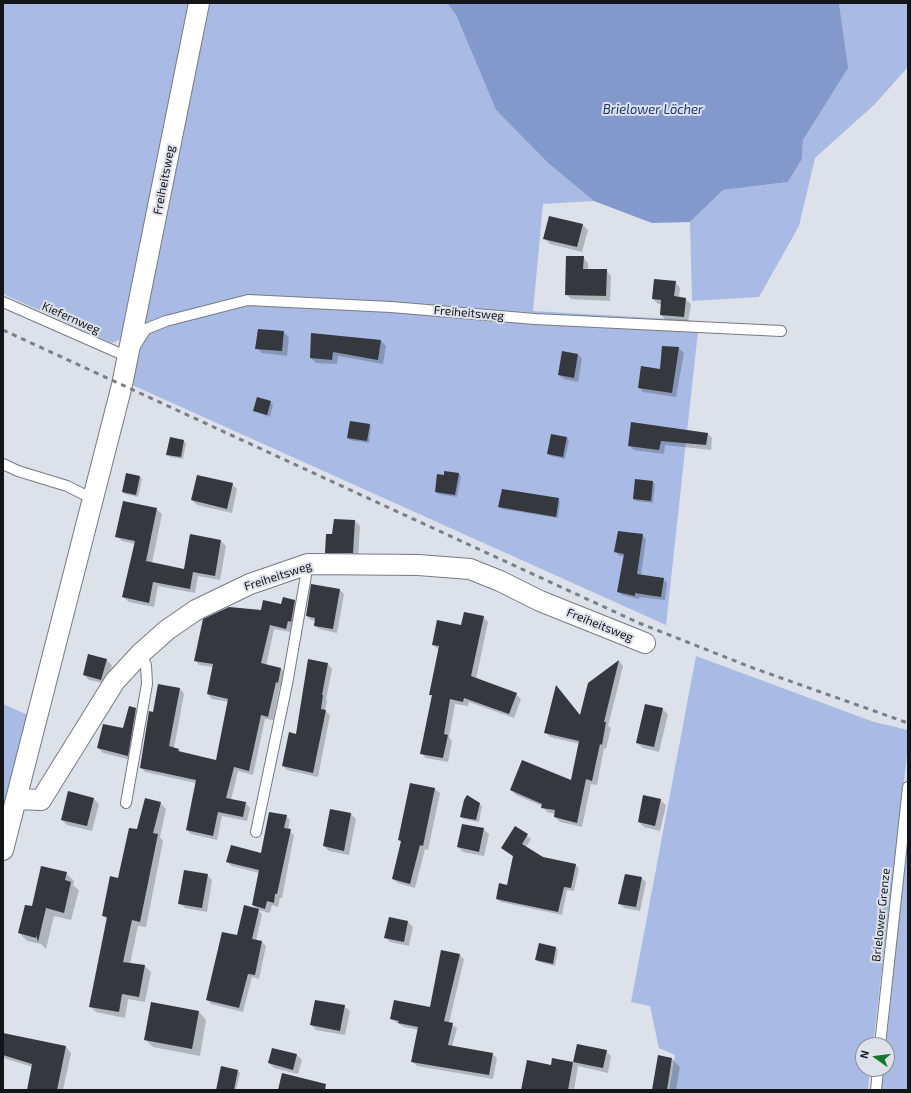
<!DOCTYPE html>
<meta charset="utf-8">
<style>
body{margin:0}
#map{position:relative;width:911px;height:1093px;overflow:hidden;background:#dde1ea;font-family:"Exo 2",sans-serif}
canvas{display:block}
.frame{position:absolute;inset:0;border:4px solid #131518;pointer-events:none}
.north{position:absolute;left:855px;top:1037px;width:40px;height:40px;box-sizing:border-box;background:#dde1ea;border:1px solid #8c8f96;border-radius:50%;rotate:284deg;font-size:11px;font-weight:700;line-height:16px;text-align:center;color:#131518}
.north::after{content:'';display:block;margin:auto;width:14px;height:18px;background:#117729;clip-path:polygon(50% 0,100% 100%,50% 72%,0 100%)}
</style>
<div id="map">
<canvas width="911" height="1093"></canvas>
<div class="frame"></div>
<div class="north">N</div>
</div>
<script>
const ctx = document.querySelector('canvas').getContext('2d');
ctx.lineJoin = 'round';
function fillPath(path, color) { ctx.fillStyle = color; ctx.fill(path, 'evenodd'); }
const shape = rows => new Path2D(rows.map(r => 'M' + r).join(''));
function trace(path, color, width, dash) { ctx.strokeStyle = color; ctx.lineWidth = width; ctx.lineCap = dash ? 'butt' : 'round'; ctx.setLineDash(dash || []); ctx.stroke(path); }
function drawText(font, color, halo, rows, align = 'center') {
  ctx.font = font + ' "Exo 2",sans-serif'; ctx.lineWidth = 4; ctx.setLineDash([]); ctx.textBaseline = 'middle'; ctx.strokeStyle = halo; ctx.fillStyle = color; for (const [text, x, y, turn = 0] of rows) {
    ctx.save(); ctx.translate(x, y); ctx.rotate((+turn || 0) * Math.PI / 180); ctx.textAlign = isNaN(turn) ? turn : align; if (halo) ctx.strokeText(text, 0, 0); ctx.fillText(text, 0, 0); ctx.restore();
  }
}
fillPath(shape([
 [3,3,190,3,122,339,112,343,3,294],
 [208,3,447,3,456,15,496,110,548,163,594,201,543,204,533,311,690,320,698,331,666,625,130,384],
 [839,3,908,3,908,67,874,105,815,158,799,226,759,297,692,301,690,222,723,190,788,182,802,159,803,140,847,68],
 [696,656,874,722,908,730,908,747,873,1045,863,1045,863,1069,870,1069,868,1090,669,1090,675,1055,659,1048,650,1006,631,1002],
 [3,704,28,715,3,813],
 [908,833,908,1090,881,1090,884,1069,887,1069,886,1045]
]), '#a9bbe4');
fillPath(shape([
 [447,3,839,3,848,68,803,140,802,159,788,182,723,190,690,222,652,223,594,201,548,163,496,110,456,15]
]), '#8398cb');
fillPath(shape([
 [583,225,588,230,582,252,550,244,544,238],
 [583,257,588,263,588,270,606,270,611,276,610,301,571,299,566,294],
 [675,282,680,288,679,298,685,299,691,304,688,322,666,320,661,315,662,304,658,304,653,299],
 [283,332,289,337,287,356,262,353,257,348],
 [312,334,381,341,386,346,383,364,338,356,337,364,316,363,311,358],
 [663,347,679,348,684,353,676,397,643,392,639,387,661,370],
 [578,354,582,359,578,382,564,379,559,375],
 [258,398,273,404,270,417,254,411],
 [369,425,371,427,369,443,350,440,348,438],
 [707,433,712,438,711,450,665,445,664,454,634,450,629,445],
 [567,438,569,440,565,459,551,456,548,454],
 [183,441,186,443,183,459,170,457,168,454],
 [126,474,140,477,142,479,138,497,125,494,123,492],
 [459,474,461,476,457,497,438,494,436,491,445,476],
 [653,482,655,485,653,503,636,501,634,499],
 [232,484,237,489,232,513,197,505,192,500],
 [558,499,560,502,558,518,502,509,499,507],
 [156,509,162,514,152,563,184,571,221,541,226,546,220,580,198,576,195,593,158,586,154,607,129,602,123,597,135,544,122,541,116,536],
 [335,520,355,521,360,526,358,558,331,557,326,552,333,535],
 [642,535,646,539,641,575,663,579,667,583,665,600,639,597,639,599,622,595,618,591,625,556,619,556,616,552],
 [340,590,344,594,337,633,319,629,315,625,316,621,311,620,307,616],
 [295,601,299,605,291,632,274,629,266,666,281,669,285,674,282,687,280,686,273,720,265,719,253,775,238,771,231,800,246,803,250,808,247,821,222,816,217,840,191,834,187,830,196,783,145,772,141,768,180,689,184,694,174,748,179,750,182,753,217,761,229,702,212,699,208,694,213,667,199,665,195,660,262,611],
 [483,617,488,622,476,679,516,694,521,699,514,718,469,702,468,706,455,704,449,737,452,741,448,762,426,758,421,753,433,697,430,694,439,650,433,645,462,626],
 [106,660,112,665,106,684,89,680,84,675],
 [619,661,623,666,608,726,611,728,606,749,604,748,597,785,591,784,582,827,560,822,555,817,555,814,547,812,542,806,516,795,511,790,572,782,580,744,550,737,545,732,581,716,589,684],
 [328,664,332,669,326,699,327,701,325,711,330,715,318,777,287,770,283,766],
 [136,709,140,714,132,760,103,753,98,748,124,730],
 [662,709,668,714,659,752,643,748,637,743],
 [410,784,435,789,440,793,428,850,425,849,415,888,398,883,393,879,402,842,399,840],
 [69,793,94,799,99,804,92,831,67,825,62,820],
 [660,800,666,805,660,831,644,827,639,822],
 [160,803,166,809,160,837,163,841,146,927,138,926,130,964,145,966,151,972,145,1002,128,999,125,1018,96,1012,90,1006,108,920,103,916,138,830],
 [479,804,482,806,479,822,463,819,461,817],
 [330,810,351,814,356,819,349,855,329,851,324,846],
 [286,816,290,820,288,830,294,835,282,898,280,898,278,907,272,905,270,913,258,910,262,914,256,941,262,942,266,946,259,979,252,977,243,1012,211,1004,207,1000,238,937,257,910,253,905,259,873,232,866,227,862,262,854],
 [515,827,531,839,526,847,543,858,575,865,579,868,574,891,567,890,562,915,501,902,497,899,508,886,514,857,502,848],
 [483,829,489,834,484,856,463,852,458,847],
 [66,873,74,881,73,885,79,890,71,920,54,916,46,949,41,944,27,941,19,933,32,908],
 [207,875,212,880,207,912,185,908,180,903],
 [641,878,646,882,640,911,624,908,620,904],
 [390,918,408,922,413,927,409,946,390,942,385,937],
 [556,948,558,950,555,966,539,962,537,960],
 [459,955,464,959,449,1023,457,1028,452,1047,492,1054,497,1058,493,1079,417,1066,412,1061,419,1030,404,1027,391,1019,431,1008],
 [344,1006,350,1011,345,1035,316,1030,311,1025],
 [199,1012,206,1020,200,1056,153,1047,145,1039],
 [3,1034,66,1047,71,1053,63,1090,30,1090,33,1067,3,1058],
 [578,1045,606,1051,611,1056,608,1073,578,1066,574,1090,522,1090,552,1066,553,1059,574,1063],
 [297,1055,302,1060,298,1074,274,1068,269,1063],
 [672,1059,680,1067,676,1090,653,1090],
 [237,1070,240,1073,236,1090,217,1090]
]), '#0003');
fillPath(shape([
 [549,216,583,224,577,247,543,239],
 [566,256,584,256,583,269,607,269,606,296,565,295],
 [654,279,676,281,674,296,686,298,684,317,660,315,661,300,652,299],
 [258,329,284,331,282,351,255,349],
 [311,333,381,340,378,360,333,352,332,360,310,358],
 [662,346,679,347,672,393,638,388,641,366,660,369],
 [562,351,578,354,574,378,558,375],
 [257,397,271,401,267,415,253,411],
 [350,421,370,424,367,441,347,438],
 [631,422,708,433,706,445,661,441,659,450,628,446],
 [551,434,567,437,563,457,547,454],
 [170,437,184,440,181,457,166,455],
 [444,471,459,473,455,495,435,492,437,474,444,475],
 [126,473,140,476,136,495,122,492],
 [197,475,233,483,227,509,191,500],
 [635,479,653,481,651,501,633,499],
 [502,489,559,498,556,517,498,507],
 [123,501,157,508,146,561,184,569,190,534,221,540,215,576,193,572,190,589,153,582,149,603,122,597,135,541,115,537],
 [334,519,355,520,353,553,325,553,326,534,332,534],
 [618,531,643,534,637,574,664,578,661,597,635,593,635,596,617,592,624,554,614,552],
 [311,584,340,589,333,629,314,626,315,618,306,616],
 [283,597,295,600,291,622,288,621,286,629,270,625,261,663,281,668,278,683,276,682,268,717,261,715,249,771,234,767,226,798,246,802,243,817,218,812,213,836,186,830,196,780,140,768,149,711,153,712,158,684,180,688,169,746,179,749,178,751,216,760,228,699,207,694,213,664,194,661,203,619,229,607,261,610,263,600,281,604],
 [464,612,484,616,471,676,517,693,509,714,464,698,463,702,450,699,444,734,448,735,443,758,420,754,432,695,429,695,439,646,432,645,437,620,461,625],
 [88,654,107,659,101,680,83,675],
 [308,659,328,663,322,695,323,695,321,709,326,710,313,773,282,766,289,732,296,734],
 [619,660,604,722,606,722,602,745,600,744,592,781,586,779,577,823,554,817,555,810,541,808,542,804,510,790,522,760,571,780,579,741,544,733,556,685,580,715,588,683],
 [645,704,663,708,654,747,636,743],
 [129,706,136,708,128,756,97,748,103,724,123,728],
 [410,783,435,788,423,846,420,845,410,884,392,879,401,841,398,840],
 [68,791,94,798,87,826,61,820],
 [467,795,480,803,476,820,460,817,464,800],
 [643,795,661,799,655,826,638,822],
 [145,798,161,802,153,833,158,834,140,922,132,920,123,962,145,965,139,997,122,994,119,1012,89,1007,107,917,102,916,110,876,118,878,129,828,137,829],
 [330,809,351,813,344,851,323,846],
 [269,812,287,815,284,828,291,829,277,894,275,894,274,903,267,901,265,909,252,905,259,870,226,862,231,845,261,853],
 [462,824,484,828,479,852,457,847],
 [515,826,528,834,522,844,543,857,576,864,571,888,564,887,558,912,496,899,499,883,507,885,513,856,501,848],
 [41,866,67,872,65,880,71,882,64,913,46,908,38,942,36,935,36,938,18,933,25,905,32,906],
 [184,870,208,874,202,908,178,904],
 [625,874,642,877,636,907,618,904],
 [244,905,259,909,252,939,262,941,255,975,248,974,239,1008,206,1000,222,932,237,935],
 [389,917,408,921,404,942,384,938],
 [539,943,556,947,553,964,535,960],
 [441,950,460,954,444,1021,453,1023,448,1045,493,1053,489,1075,411,1062,418,1027,398,1023,399,1021,390,1019,394,1000,430,1007],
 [315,1000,345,1005,340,1031,310,1025],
 [151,1002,199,1011,192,1049,144,1040],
 [3,1033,66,1046,57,1090,27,1090,32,1064,3,1055],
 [577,1044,607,1050,603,1068,573,1062],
 [272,1048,297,1054,293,1070,268,1063],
 [658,1055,672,1058,667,1090,652,1090],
 [552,1058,573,1062,568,1090,521,1090,527,1060,551,1065],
 [221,1066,238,1070,234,1090,216,1090],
 [282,1073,326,1084,325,1090,278,1090]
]), '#35383f');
const service = shape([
 [3,302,128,357,146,329,166,321,248,300,391,307,535,319,781,331],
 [3,464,18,471,67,486,93,499],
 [126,803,147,684,146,665,140,654],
 [256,832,287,684,308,564],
 [880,1045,908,787],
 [876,1090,878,1069]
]);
const minor = shape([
 [17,799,41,800,115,681,140,654,167,630,196,610,250,584,308,564,418,565,470,569,500,581,540,601,645,643],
 [3,850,122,385,199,3]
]);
trace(service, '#777a82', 12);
trace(minor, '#777a82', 22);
trace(service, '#fff', 10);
trace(minor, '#fff', 20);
trace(shape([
 [3,330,639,623,753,668,908,723]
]), '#7b7e84', 3, [5, 5]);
drawText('12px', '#131518', '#dde1ea', [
 ["Freiheitsweg",164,180,-79],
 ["Freiheitsweg",469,313,5],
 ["Kiefernweg",71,318,24],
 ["Freiheitsweg",278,576,-18],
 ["Freiheitsweg",600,625,22],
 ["Brielower Grenze",881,915,-84]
]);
drawText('italic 13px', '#1e3370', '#dde1ea', [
 ["Brielower Löcher",653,110]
]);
</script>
